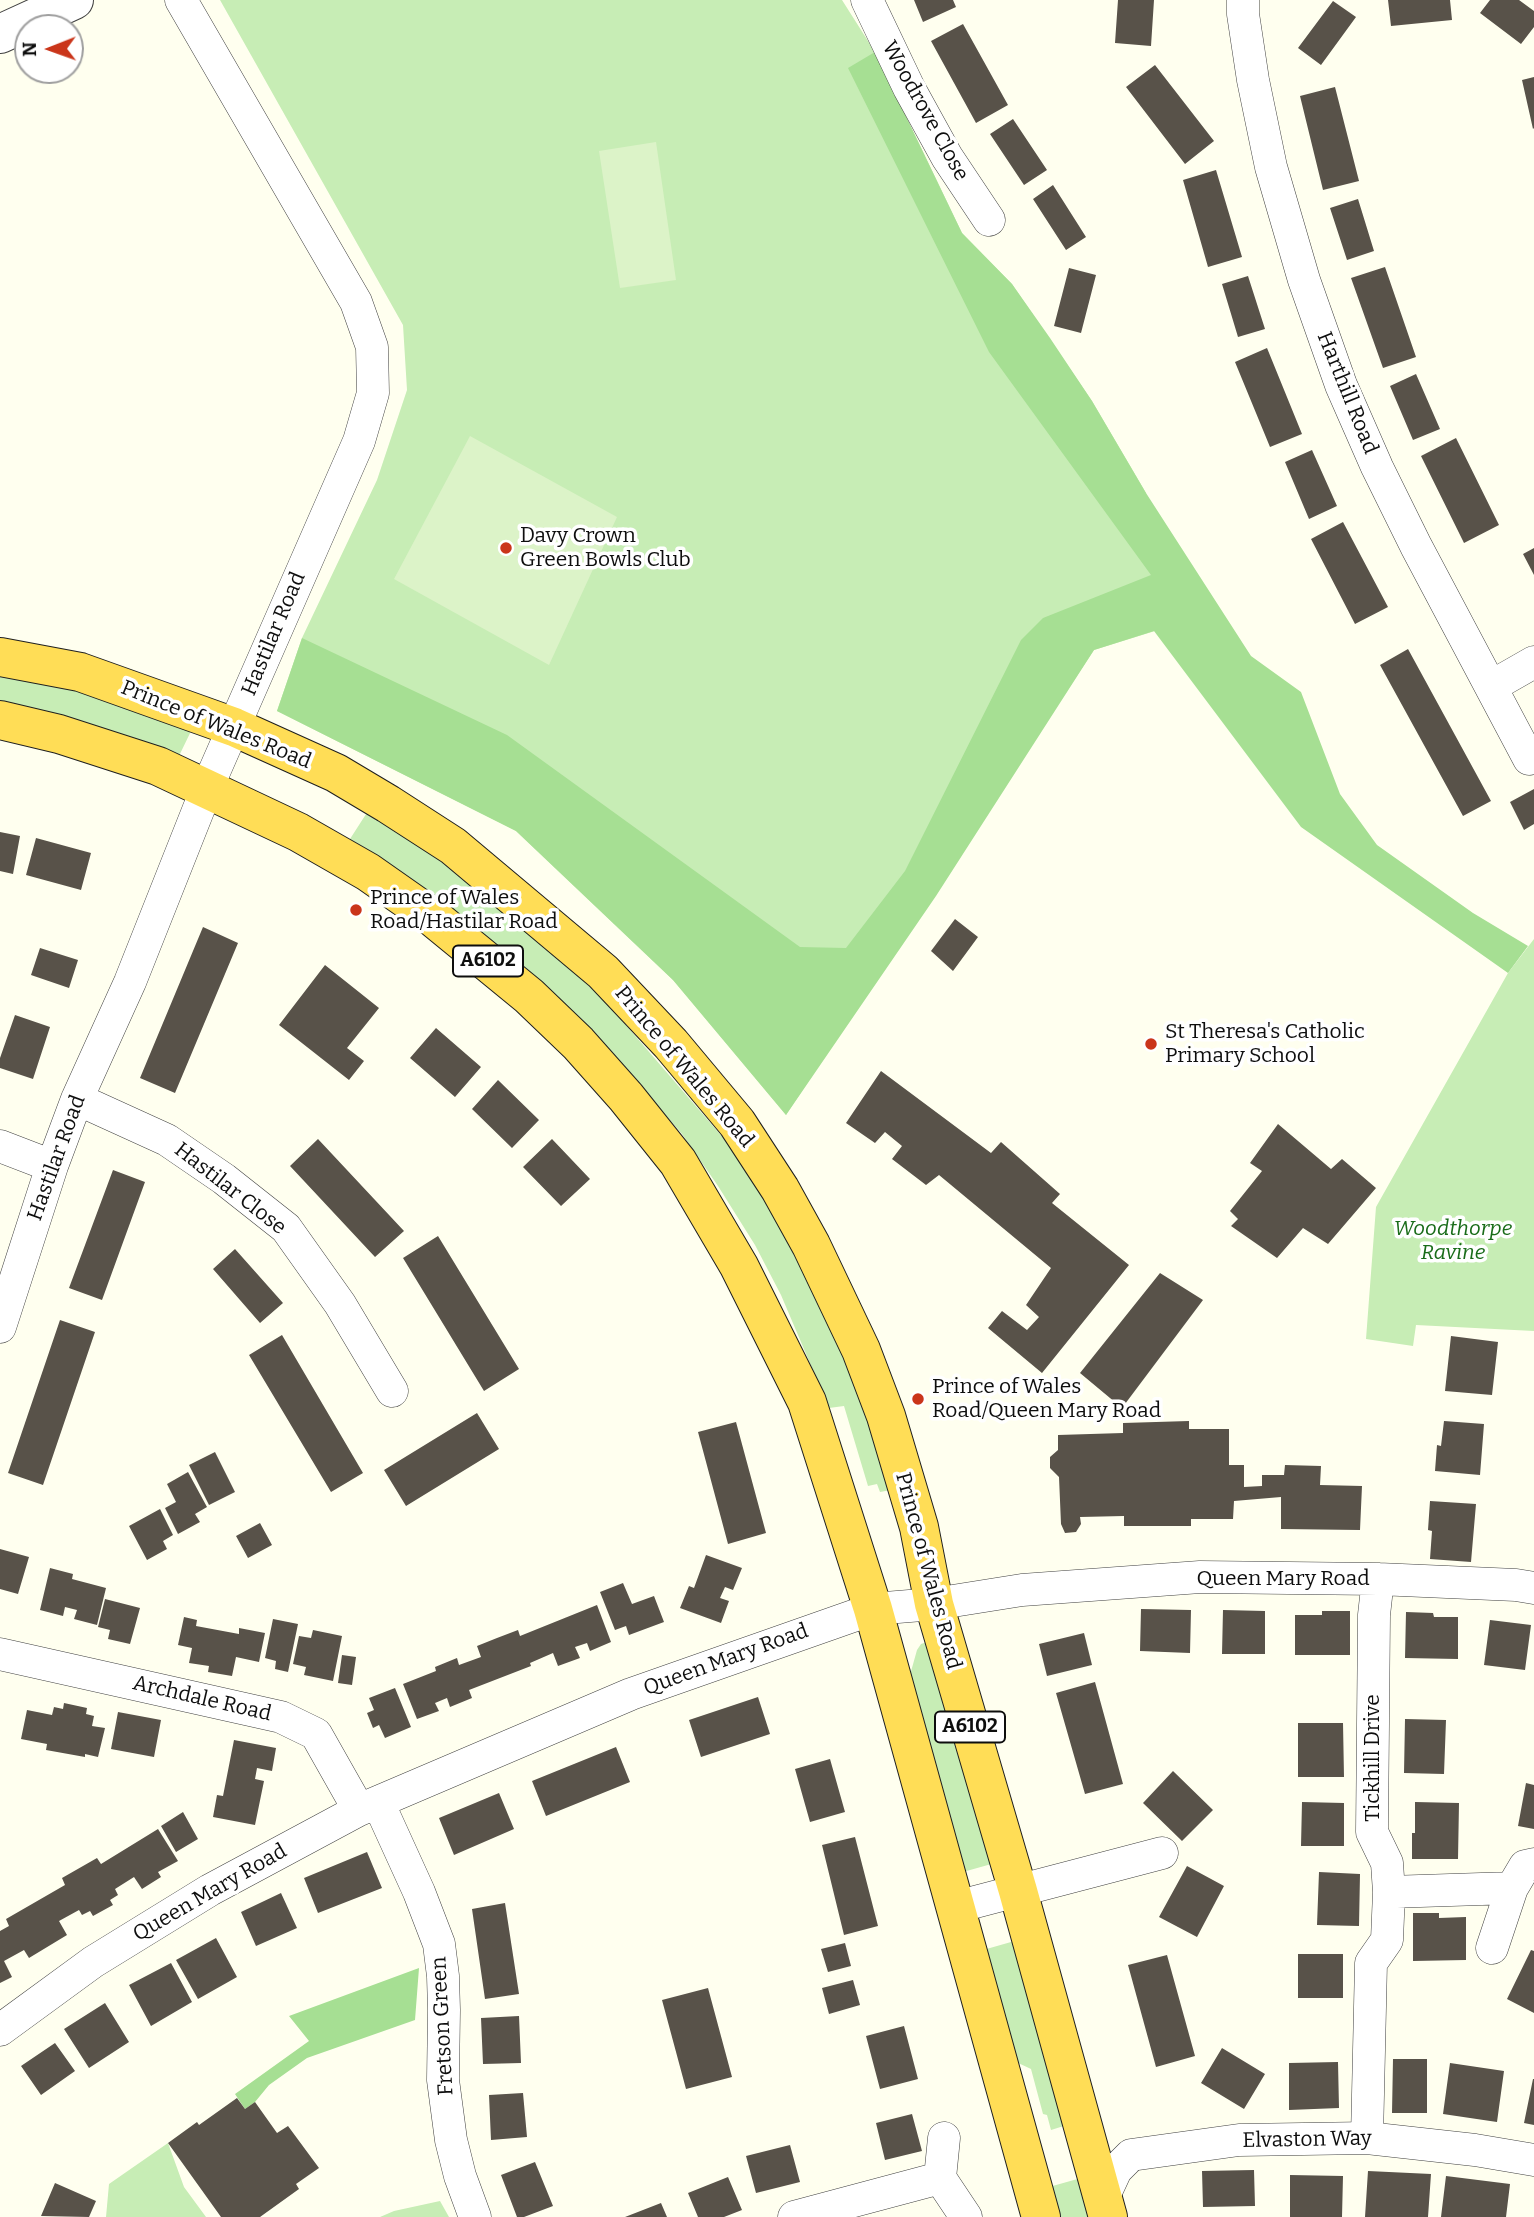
<!DOCTYPE html>
<style>
body{margin:0}
#map{position:relative;width:1534px;height:2217px;overflow:hidden;background:#ffffef;font-family:Bitter,serif}
canvas{display:block}
.north{position:absolute;left:14px;top:14px;width:70px;height:70px;box-sizing:border-box;background:#fff;border:2px solid #9f9f9f;border-radius:50%;rotate:269deg;font-size:19px;font-weight:700;line-height:28px;text-align:center;color:#0e0e0e}
.north::after{content:'';display:block;margin:auto;width:24px;height:32px;background:#ca351a;clip-path:polygon(50% 0,100% 100%,50% 72%,0 100%)}
</style>
<div id="map">
<canvas width="1534" height="2217"></canvas>
<div class="north">N</div>
</div>
<script>
const ctx = document.querySelector('canvas').getContext('2d');
ctx.lineJoin = 'round';
function fillPath(path, color) { ctx.fillStyle = color; ctx.fill(path, 'evenodd'); }
const shape = rows => new Path2D(rows.map(r => 'M' + r).join(''));
function trace(path, color, width, dash) { ctx.strokeStyle = color; ctx.lineWidth = width; ctx.lineCap = dash ? 'butt' : 'round'; ctx.setLineDash(dash || []); ctx.stroke(path); }
function drawText(font, color, halo, rows, align = 'center') {
  ctx.font = font + ' Bitter,serif'; ctx.lineWidth = 7; ctx.setLineDash([]); ctx.textBaseline = 'middle'; ctx.strokeStyle = halo; ctx.fillStyle = color; for (const [text, x, y, turn = 0] of rows) {
    ctx.save(); ctx.translate(x, y); ctx.rotate((+turn || 0) * Math.PI / 180); ctx.textAlign = isNaN(turn) ? turn : align; if (halo) ctx.strokeText(text, 0, 0); ctx.fillText(text, 0, 0); ctx.restore();
  }
}
fillPath(shape([
 [220,0,842,0,875,52,962,233,1012,284,1092,401,1146,493,1155,631,1094,650,786,1115,673,980,516,831,277,711,302,638,377,480,407,390,403,325],
 [0,669,32,676,193,727,178,758,0,705],
 [368,811,416,842,531,931,606,1002,732,1148,780,1221,850,1364,891,1490,880,1492,877,1484,868,1486,844,1406,829,1408,781,1295,755,1245,718,1186,682,1134,636,1081,406,876,350,839],
 [1534,939,1534,1331,1416,1325,1413,1346,1366,1339,1376,1207,1508,973],
 [927,1642,995,1863,963,1872,910,1675,917,1650,921,1644],
 [1018,1940,1067,2125,1051,2130,1047,2115,1043,2114,1031,2069,1014,2061,983,1950],
 [168,2143,184,2187,206,2217,106,2217,109,2184],
 [1081,2178,1092,2217,1057,2217,1049,2187],
 [440,2201,449,2217,380,2217,394,2211]
]), '#c7edb5');
fillPath(shape([
 [875,52,962,233,1012,284,1050,338,1092,401,1146,493,1251,656,1301,692,1340,794,1377,845,1473,913,1528,946,1508,973,1301,827,1154,631,1094,650,936,896,786,1115,673,980,516,831,277,711,302,638,507,735,800,947,846,948,905,871,1021,640,1043,618,1151,575,989,352,848,68],
 [419,1968,415,2020,307,2058,269,2085,255,2102,245,2109,235,2094,309,2041,289,2016]
]), '#a6df93');
fillPath(shape([
 [656,142,676,280,620,288,599,151],
 [470,436,617,517,549,665,394,579]
]), '#dcf3c8');
fillPath(shape([
 [914,0,953,0,956,7,923,22],
 [1118,0,1154,0,1151,46,1115,43],
 [1388,0,1450,0,1452,20,1391,26],
 [1490,0,1519,0,1534,11,1534,27,1521,44,1480,13],
 [1333,1,1356,17,1321,65,1298,48],
 [963,24,1008,105,976,123,931,41],
 [1155,65,1214,141,1185,164,1126,87],
 [1534,77,1534,128,1533,129,1522,80],
 [1335,87,1359,181,1323,190,1300,96],
 [1013,119,1047,170,1024,185,990,134],
 [1216,170,1242,257,1208,267,1183,180],
 [1053,185,1086,237,1066,250,1033,199],
 [1358,199,1374,251,1347,260,1330,208],
 [1385,267,1416,357,1383,368,1351,278],
 [1069,268,1096,275,1081,333,1054,326],
 [1248,276,1265,329,1238,337,1222,284],
 [1267,348,1302,434,1270,447,1235,362],
 [1416,374,1440,429,1413,440,1390,386],
 [1456,438,1499,525,1464,543,1421,456],
 [1312,450,1337,506,1309,519,1285,462],
 [1343,522,1388,607,1355,624,1311,539],
 [1534,548,1534,575,1523,554],
 [1408,649,1491,801,1463,816,1380,665],
 [1534,789,1534,824,1524,830,1510,802],
 [0,832,20,836,13,874,0,871],
 [36,838,91,853,81,890,26,875],
 [955,919,978,937,953,971,931,951],
 [203,927,238,943,175,1093,140,1078],
 [40,948,78,960,69,988,31,975],
 [325,965,379,1008,347,1048,364,1061,349,1080,279,1025],
 [15,1015,50,1027,33,1079,0,1068,0,1058],
 [436,1028,481,1067,455,1097,410,1058],
 [881,1071,991,1153,1001,1142,1060,1194,1052,1203,1129,1265,1042,1373,988,1328,1002,1311,1027,1330,1039,1317,1026,1305,1051,1268,939,1175,926,1185,892,1159,902,1146,885,1132,875,1143,846,1123],
 [498,1080,539,1120,512,1148,472,1109],
 [1278,1124,1331,1169,1342,1159,1376,1188,1328,1244,1303,1228,1277,1258,1231,1226,1238,1219,1230,1211,1262,1171,1250,1163],
 [318,1139,404,1231,375,1257,290,1166],
 [552,1139,590,1179,561,1206,523,1167],
 [113,1170,145,1182,102,1300,69,1288],
 [438,1236,519,1369,484,1391,403,1258],
 [235,1249,283,1303,260,1323,213,1269],
 [1160,1273,1203,1300,1122,1408,1080,1373],
 [60,1320,95,1332,43,1485,8,1473],
 [282,1335,363,1473,331,1492,249,1355],
 [1451,1336,1498,1342,1492,1395,1445,1391],
 [477,1413,499,1449,406,1506,384,1470],
 [1189,1421,1189,1429,1229,1429,1229,1465,1244,1465,1244,1487,1262,1486,1262,1475,1284,1475,1285,1465,1321,1466,1320,1485,1362,1486,1360,1530,1281,1529,1281,1497,1234,1501,1233,1519,1191,1519,1191,1526,1124,1526,1124,1516,1080,1517,1081,1524,1076,1532,1065,1533,1061,1524,1059,1477,1050,1468,1050,1457,1058,1450,1058,1435,1123,1433,1123,1423],
 [1444,1421,1484,1424,1480,1475,1435,1471,1437,1445,1441,1446],
 [736,1422,766,1533,728,1544,698,1432],
 [215,1452,235,1492,209,1505,189,1465],
 [188,1472,207,1507,195,1514,200,1522,178,1534,165,1508,176,1502,167,1484],
 [1430,1501,1476,1504,1471,1562,1430,1559,1432,1531,1428,1530],
 [160,1509,173,1535,163,1541,167,1549,147,1560,129,1526],
 [260,1523,272,1545,248,1558,236,1536],
 [0,1549,29,1557,18,1594,0,1589],
 [706,1555,742,1568,733,1590,725,1587,720,1598,729,1601,721,1623,680,1608,689,1586,694,1588],
 [50,1568,73,1574,72,1579,106,1588,97,1625,74,1619,77,1610,65,1607,63,1616,40,1610],
 [623,1583,632,1604,654,1596,664,1622,629,1635,626,1626,615,1630,600,1592],
 [105,1599,140,1608,130,1644,108,1639,110,1630,98,1627],
 [597,1605,611,1642,590,1651,587,1643,575,1647,580,1658,558,1666,553,1653,530,1663,531,1666,469,1690,472,1698,450,1707,447,1698,435,1703,439,1711,417,1719,403,1684,436,1671,435,1667,457,1658,459,1665,481,1657,477,1646,497,1638,518,1630,520,1636],
 [1141,1609,1191,1610,1190,1653,1140,1651],
 [1223,1610,1265,1611,1265,1654,1222,1654],
 [1322,1611,1350,1611,1350,1655,1295,1655,1295,1615,1322,1615],
 [1406,1612,1433,1613,1434,1617,1458,1617,1458,1659,1405,1658],
 [184,1617,197,1620,196,1626,239,1634,239,1628,265,1633,259,1662,236,1657,232,1676,208,1672,209,1666,189,1663,192,1648,178,1645],
 [273,1619,298,1624,288,1672,275,1669,276,1661,265,1658],
 [1490,1620,1531,1625,1525,1670,1484,1665],
 [313,1630,342,1636,333,1681,304,1675,306,1667,293,1664,299,1636,311,1638],
 [1084,1633,1092,1665,1047,1676,1039,1644],
 [342,1655,356,1657,352,1685,338,1683],
 [1095,1682,1123,1784,1085,1794,1056,1693],
 [395,1688,411,1727,385,1738,379,1725,373,1728,367,1713,374,1710,369,1698],
 [758,1697,770,1734,701,1757,689,1720],
 [64,1703,87,1708,86,1714,94,1716,92,1726,105,1728,98,1757,85,1754,85,1757,46,1750,47,1744,21,1739,27,1710,52,1715,54,1707,63,1709],
 [118,1712,161,1720,154,1757,111,1749],
 [1405,1719,1446,1720,1444,1774,1404,1773],
 [1298,1723,1343,1723,1344,1777,1298,1777],
 [234,1740,276,1748,272,1771,257,1768,255,1779,264,1781,255,1825,213,1817,217,1795,223,1796],
 [616,1747,630,1782,546,1816,532,1781],
 [830,1759,845,1812,810,1822,795,1769],
 [1173,1771,1213,1810,1182,1841,1143,1803],
 [1526,1783,1534,1785,1534,1829,1518,1826],
 [499,1793,514,1829,454,1855,439,1818],
 [1302,1802,1344,1803,1344,1846,1301,1846],
 [1415,1802,1459,1803,1458,1859,1412,1859,1412,1833,1415,1833],
 [183,1812,198,1839,176,1852,161,1826],
 [158,1829,178,1861,158,1872,161,1877,142,1889,134,1877,115,1889,118,1895,110,1900,113,1905,93,1916,90,1911,82,1915,79,1910,59,1921,67,1935,29,1958,24,1950,4,1961,12,1977,0,1983,0,1931,9,1926,6,1919,65,1885,62,1878,97,1858,101,1864],
 [855,1837,878,1926,844,1935,822,1845],
 [367,1852,382,1888,318,1913,304,1878],
 [1187,1866,1224,1886,1197,1937,1159,1917],
 [1319,1872,1360,1874,1359,1926,1317,1925],
 [281,1893,297,1928,256,1946,241,1912],
 [505,1903,519,1994,485,1999,472,1909],
 [1413,1913,1439,1913,1439,1918,1466,1917,1466,1960,1413,1961],
 [216,1938,237,1977,198,1999,176,1960],
 [845,1943,851,1966,828,1972,821,1949],
 [1531,1950,1534,1951,1534,2013,1507,1999],
 [1298,1954,1343,1954,1343,1998,1298,1998],
 [1167,1955,1195,2056,1156,2067,1128,1965],
 [171,1963,192,2002,151,2026,129,1985],
 [853,1980,860,2005,829,2014,822,1988],
 [708,1988,732,2077,686,2089,662,2000],
 [105,2003,129,2042,89,2068,64,2029],
 [519,2016,521,2063,483,2064,481,2018],
 [904,2026,918,2079,880,2089,866,2036],
 [55,2043,75,2071,41,2095,21,2066],
 [1222,2048,1265,2074,1244,2109,1201,2083],
 [1393,2059,1427,2059,1427,2113,1392,2113],
 [1338,2062,1339,2108,1289,2110,1289,2063],
 [1450,2063,1504,2071,1497,2122,1443,2114],
 [1533,2079,1534,2079,1534,2125,1524,2123],
 [523,2093,527,2137,491,2140,489,2095],
 [237,2098,245,2109,255,2102,277,2133,288,2126,319,2168,296,2184,299,2189,260,2217,221,2217,168,2143,197,2122,199,2125],
 [912,2114,922,2151,885,2160,876,2123],
 [790,2145,800,2182,756,2193,746,2156],
 [535,2162,553,2206,524,2217,517,2217,501,2175],
 [1254,2170,1255,2206,1203,2207,1202,2171],
 [1368,2171,1431,2174,1428,2217,1365,2217],
 [1290,2175,1343,2176,1342,2217,1290,2217],
 [1446,2176,1510,2184,1506,2217,1441,2217],
 [728,2177,742,2210,724,2217,698,2217,688,2193],
 [55,2183,96,2201,89,2217,41,2216],
 [661,2203,667,2217,625,2217]
]), '#585249');
const minor = shape([
 [867,0,909,88,947,157,989,220],
 [1243,0,1243,14,1253,80,1271,167,1304,280,1341,385,1377,467,1416,546,1529,759],
 [1492,686,1534,662],
 [77,1099,167,1140,224,1179,286,1228,340,1304,392,1391],
 [0,1146,52,1166],
 [0,1327,52,1166,77,1099,130,982,207,788,359,441,373,393,372,347,356,302,181,0],
 [0,1654,281,1717,316,1734,359,1810],
 [378,1802,419,1892,439,1944,443,1976,444,2010,443,2080,451,2140,460,2176,475,2217],
 [1389,1892,1512,1888],
 [956,1907,1162,1853],
 [1492,1948,1512,1888,1525,1866,1534,1864],
 [0,2030,93,1962,210,1890,359,1810,631,1694,873,1609,934,1604,1022,1590,1200,1577,1378,1579,1516,1585,1534,1588],
 [944,2138,940,2178,966,2217],
 [1367,2138,1371,1963,1387,1940,1389,1892,1387,1863,1372,1832,1374,1615,1378,1579],
 [1103,2198,1116,2170,1131,2155,1239,2140,1367,2138,1475,2150,1534,2160],
 [794,2217,940,2178]
]);
const tertiary = shape([
 [0,34,74,0]
]);
const trunk = shape([
 [0,657,80,672,234,727,336,773,388,804,453,846,603,972,671,1044,737,1123,780,1189,811,1245,861,1350,886,1416,919,1527,934,1604,1018,1891,1108,2217],
 [0,720,59,734,158,766,298,832,368,872,435,919,529,996,578,1043,626,1097,678,1162,739,1266,807,1402,873,1609,1041,2217]
]);
trace(minor, '#414141', 33);
trace(tertiary, '#414141', 40);
trace(trunk, '#1f1f1f', 40);
trace(minor, '#fff', 32);
trace(tertiary, '#fff', 38);
trace(trunk, '#ffdd56', 38);
for (const [x, y, r, color] of [
 [506,548,7,"#ca351a"],
 [356,910,7,"#ca351a"],
 [1151,1044,7,"#ca351a"],
 [918,1399,7,"#ca351a"]
]) { const dot = new Path2D(); dot.arc(x, y, r, 0, 2 * Math.PI); ctx.fillStyle = color; ctx.fill(dot); trace(dot, '#fff', 2.5); }
for (const [x, y, w] of [
 [488,961,70],
 [970,1727,70]
]) { const box = new Path2D(); box.roundRect(x - w / 2, y - 15.5, w, 31, 5); ctx.fillStyle = '#fff'; ctx.fill(box); trace(box, '#0e0e0e', 2); }
drawText('bold 19px', '#0e0e0e', null, [
 ["A6102",488,961],
 ["A6102",970,1727]
]);
drawText('21px', '#0e0e0e', '#fff', [
 ["Woodrove Close",925,111,61],
 ["Harthill Road",1347,393,68],
 ["Hastilar Road",274,634,-67],
 ["Prince of Wales Road",216,725,22],
 ["Prince of Wales Road",684,1067,50],
 ["Hastilar Road",57,1158,-70],
 ["Hastilar Close",230,1189,38],
 ["Prince of Wales Road",928,1571,75],
 ["Queen Mary Road",1283,1579],
 ["Queen Mary Road",726,1660,-20],
 ["Archdale Road",202,1699,13],
 ["Tickhill Drive",1373,1758,-90],
 ["Queen Mary Road",210,1893,-30],
 ["Fretson Green",443,2026,-93],
 ["Elvaston Way",1307,2140,-1]
]);
drawText('21px', '#0e0e0e', '#fff', [
 ["Davy Crown",520,536],
 ["Green Bowls Club",520,560],
 ["Prince of Wales",370,898],
 ["Road/Hastilar Road",370,922],
 ["St Theresa's Catholic",1165,1032],
 ["Primary School",1165,1056],
 ["Prince of Wales",932,1387],
 ["Road/Queen Mary Road",932,1411]
], 'left');
drawText('italic 21px', '#196c19', '#fff', [
 ["Woodthorpe",1453,1229],
 ["Ravine",1453,1253]
]);
</script>
